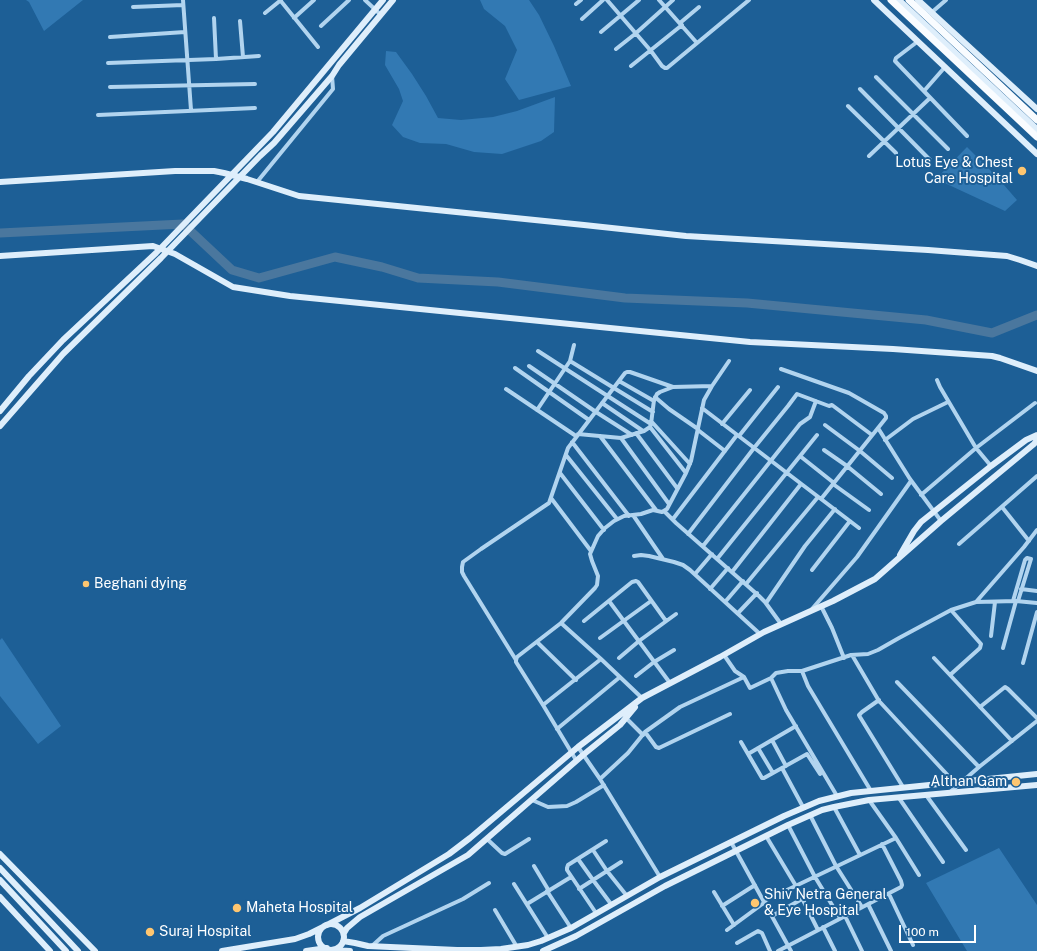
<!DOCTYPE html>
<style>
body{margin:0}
#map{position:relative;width:1037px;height:951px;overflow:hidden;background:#1d5f96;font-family:"Public Sans",sans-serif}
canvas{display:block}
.scale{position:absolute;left:899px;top:925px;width:77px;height:18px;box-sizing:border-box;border:2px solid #fff;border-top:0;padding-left:5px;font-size:12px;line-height:14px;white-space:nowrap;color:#fff;-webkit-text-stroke:3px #1d5f96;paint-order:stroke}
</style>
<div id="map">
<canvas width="1037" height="951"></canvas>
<div class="scale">100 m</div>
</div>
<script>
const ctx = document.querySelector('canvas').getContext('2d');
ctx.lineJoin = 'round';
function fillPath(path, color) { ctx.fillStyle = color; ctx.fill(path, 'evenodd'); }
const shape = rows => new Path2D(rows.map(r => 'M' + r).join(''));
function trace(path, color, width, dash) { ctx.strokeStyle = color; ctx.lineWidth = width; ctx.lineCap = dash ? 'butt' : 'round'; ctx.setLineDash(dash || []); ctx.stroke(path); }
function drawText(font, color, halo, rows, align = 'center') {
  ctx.font = font + ' "Public Sans",sans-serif'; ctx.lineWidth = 4; ctx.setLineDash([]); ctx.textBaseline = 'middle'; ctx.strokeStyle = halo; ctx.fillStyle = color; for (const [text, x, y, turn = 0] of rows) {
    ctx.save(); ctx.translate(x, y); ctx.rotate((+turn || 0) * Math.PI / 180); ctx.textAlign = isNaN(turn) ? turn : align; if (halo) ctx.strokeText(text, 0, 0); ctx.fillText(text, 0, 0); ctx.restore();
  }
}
fillPath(shape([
 [26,0,83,0,44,31,29,2],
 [480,0,529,0,539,15,554,46,571,86,519,100,505,79,517,50,505,26,484,9],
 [386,51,396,52,412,74,426,96,438,118,461,120,493,117,517,111,555,97,554,132,541,141,502,154,474,152,446,144,420,143,403,137,392,125,403,101,399,89,385,65],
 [967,147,997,177,1017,200,1005,211,936,179],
 [2,638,61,726,38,744,0,696,0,640],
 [999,848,1037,905,1037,951,967,951,926,883]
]), '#3279b3');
trace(shape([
 [0,233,183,224,232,270,259,278,335,257,382,267,418,278,498,282,625,298,747,303,926,320,992,333,1037,315]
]), '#4a779e', 9);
trace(shape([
 [183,0,191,110],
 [280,0,318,47],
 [365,0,381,15],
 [607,0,651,51,662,66,665,68,667,68,749,0],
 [659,0,697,43],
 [576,4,581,0],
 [133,7,183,5],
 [265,13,281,0],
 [931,13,946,0],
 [214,18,216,59],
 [294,18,314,0],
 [582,19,603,0],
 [240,21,243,57],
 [680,23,699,7],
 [321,26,349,0],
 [601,32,639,0],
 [110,37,185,32],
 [917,42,896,58,895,61,967,136],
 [616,49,635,34,673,0],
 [108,63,216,59,259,56],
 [631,66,682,25],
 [876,77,948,149],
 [110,87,255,84],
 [860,89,930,160],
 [924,91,945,67],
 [848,106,896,153],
 [98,115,255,108],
 [869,156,930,98],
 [257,182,333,89,332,76],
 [538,351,651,424],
 [570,361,653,412],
 [529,366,596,412,632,435],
 [515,368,589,420],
 [781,369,849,393,884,413,886,416,886,418,878,428,821,499],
 [937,380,940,387,976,448,991,466],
 [619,381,654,401],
 [506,389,576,436],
 [655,397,669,409,698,429],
 [602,403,643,431],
 [702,408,859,528],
 [537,410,570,361,574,345],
 [651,421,690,464],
 [722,424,750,390],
 [825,425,860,451,892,478],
 [650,427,686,473],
 [878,428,910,479,941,521],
 [698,430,725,451],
 [636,433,677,488],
 [578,434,621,438,644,431,650,427,651,424,654,400,657,394,660,392,673,387,712,386],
 [600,436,656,510],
 [739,436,778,387],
 [621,438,669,504],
 [885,440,913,419,948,402],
 [572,442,629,516],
 [824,450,847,466,881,494],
 [566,455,617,519],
 [800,456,834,483],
 [560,473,604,530],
 [833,484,869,510],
 [921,495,976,448,1035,403],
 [551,498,591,551],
 [1002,507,1029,541],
 [664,511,676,523,759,596,765,602,781,624],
 [633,515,663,559],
 [673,519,737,435],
 [688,534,754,448,788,406,797,394,829,406,832,405,872,435],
 [959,544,1037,476],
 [703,546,800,424,810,417,816,401],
 [634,556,641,555,649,556,674,562,683,565,690,570,760,634],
 [717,559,817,435],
 [812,570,850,521],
 [732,572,801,484],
 [695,574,712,554],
 [746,584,818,497],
 [710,589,728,568],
 [1021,589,1037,591],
 [609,601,670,683],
 [1013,601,1025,560,1027,558,1031,559,1018,601],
 [725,602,743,581],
 [976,602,1024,547,1037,530],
 [766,603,805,546,835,509],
 [821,606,832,628,844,658],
 [812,609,857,557,911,481],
 [738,613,757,593],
 [584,621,632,582,636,581,638,582,666,621],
 [561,623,601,659,642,698],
 [991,636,995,602],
 [600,638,651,601],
 [537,642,576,680],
 [1003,648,1016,601],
 [724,655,735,671,744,677],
 [852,655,879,701,954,782],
 [619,658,639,641,676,614],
 [934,658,1012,741],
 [516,660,464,576,462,572,462,567,463,562,481,549,549,503,568,448,625,373,627,372,630,372,673,387],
 [1023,663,1037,612],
 [802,671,808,686,871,791],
 [950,675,980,648,981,644,951,610],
 [636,676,654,662,674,650],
 [771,678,786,710,837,796],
 [897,682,979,767],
 [879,700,862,712,859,715,860,717,903,787],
 [543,705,601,659],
 [980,707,1005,687,1008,689,1037,718],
 [626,718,643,735],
 [557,729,620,677],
 [645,732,656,747,659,748,661,747,730,714],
 [772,740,786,766],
 [741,742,762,778,764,778,807,754,820,774],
 [578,747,600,779,660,877],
 [758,748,773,773],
 [748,754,796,726],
 [576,760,543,705,516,662,516,660,517,657,561,623,595,588,597,585,598,576,592,561,590,554,598,536,605,528,614,521,624,516,641,514,653,510,662,512,667,509,686,473,691,461,704,400,712,386,729,361],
 [782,768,803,807],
 [600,779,628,753,645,732,680,707,744,677,750,688,771,678,776,673,788,671,802,671,851,655,868,654,878,650,899,638,951,610,976,602,1016,601,1037,603],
 [949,793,979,767,1037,721],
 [926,795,966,850],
 [899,798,943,862],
 [532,800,548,807,567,806,576,802,604,785],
 [869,800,896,838,919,875],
 [834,807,860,855],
 [810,815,836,866,862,907],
 [788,825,815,877,840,918],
 [766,836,796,886,818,930],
 [487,839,502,853,505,854,529,839],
 [731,842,791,951],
 [593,850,607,871,627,896],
 [578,859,593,880,611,904],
 [534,866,549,891],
 [514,884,548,938],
 [579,889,621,862],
 [547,891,571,928],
 [714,892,734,925],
 [889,894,913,945],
 [764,901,896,838],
 [527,904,571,877],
 [868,904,891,951],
 [722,906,755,885],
 [495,910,517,947],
 [596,913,567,870,567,868,568,865,606,841],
 [772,916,802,899],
 [845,916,862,951],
 [823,927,835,951],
 [727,930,765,902],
 [737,943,758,931,762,933,770,951],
 [372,946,383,936,463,899,489,883],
 [778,951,901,887,902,885,901,881,882,844]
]), '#b1d4ef', 4);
trace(shape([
 [874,0,1037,154],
 [899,0,1037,129],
 [918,0,1037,109],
 [0,182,175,171,214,171,224,173,247,179,299,196,584,225,686,236,928,250,1007,256,1020,260,1037,266],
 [0,256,153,246,175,254,233,287,290,296,750,342,893,349,992,356,1000,358,1037,371],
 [0,411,29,376,63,340,156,253,273,132,383,0],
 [0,426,63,354,161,258,260,156,274,143,332,76,339,65,393,0],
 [900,555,914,531,921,522,991,466,1026,440,1037,435],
 [0,854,95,951],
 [0,868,78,951],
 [0,880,66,951],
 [0,897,50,951],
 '318 937a13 13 0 1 1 26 0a13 13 0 1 1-26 0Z',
 [327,925,360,908,449,854,470,838,578,747,642,698,720,657,764,632,833,601,875,579,941,521,1034,444,1037,440],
 [344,933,347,928,360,917,468,855,583,755,620,725,635,707],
 [343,941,355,943,368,946,457,950,481,950,501,949,528,945,541,941,571,928,660,877,784,816,819,801,851,793,1037,774],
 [334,950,350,951],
 [222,951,295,939,309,934,323,927],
 [306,951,327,948],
 [543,951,576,936,665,886,788,825,822,810,834,807,869,800,1037,785]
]), '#deeefb', 6);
trace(shape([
 [891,0,1037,137],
 [909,0,1037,120]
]), '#f9fcff', 7);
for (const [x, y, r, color] of [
 [1022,171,5,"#fec670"],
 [86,584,4,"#fec670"],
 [1016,782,5,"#fec670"],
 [755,903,5,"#fec670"],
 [237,908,5,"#fec670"],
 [150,932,5,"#fec670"]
]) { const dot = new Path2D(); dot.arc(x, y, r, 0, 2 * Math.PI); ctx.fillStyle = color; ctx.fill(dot); trace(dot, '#1d5f96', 1.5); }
drawText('14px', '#fff', '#1d5f96', [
 ["Lotus Eye & Chest",1013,163,"right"],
 ["Care Hospital",1013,179,"right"],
 ["Beghani dying",94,584],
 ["Althan Gam",1007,782,"right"],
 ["Shiv Netra General",764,895],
 ["& Eye Hospital",764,911],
 ["Maheta Hospital",246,908],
 ["Suraj Hospital",159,932]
], 'left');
</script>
